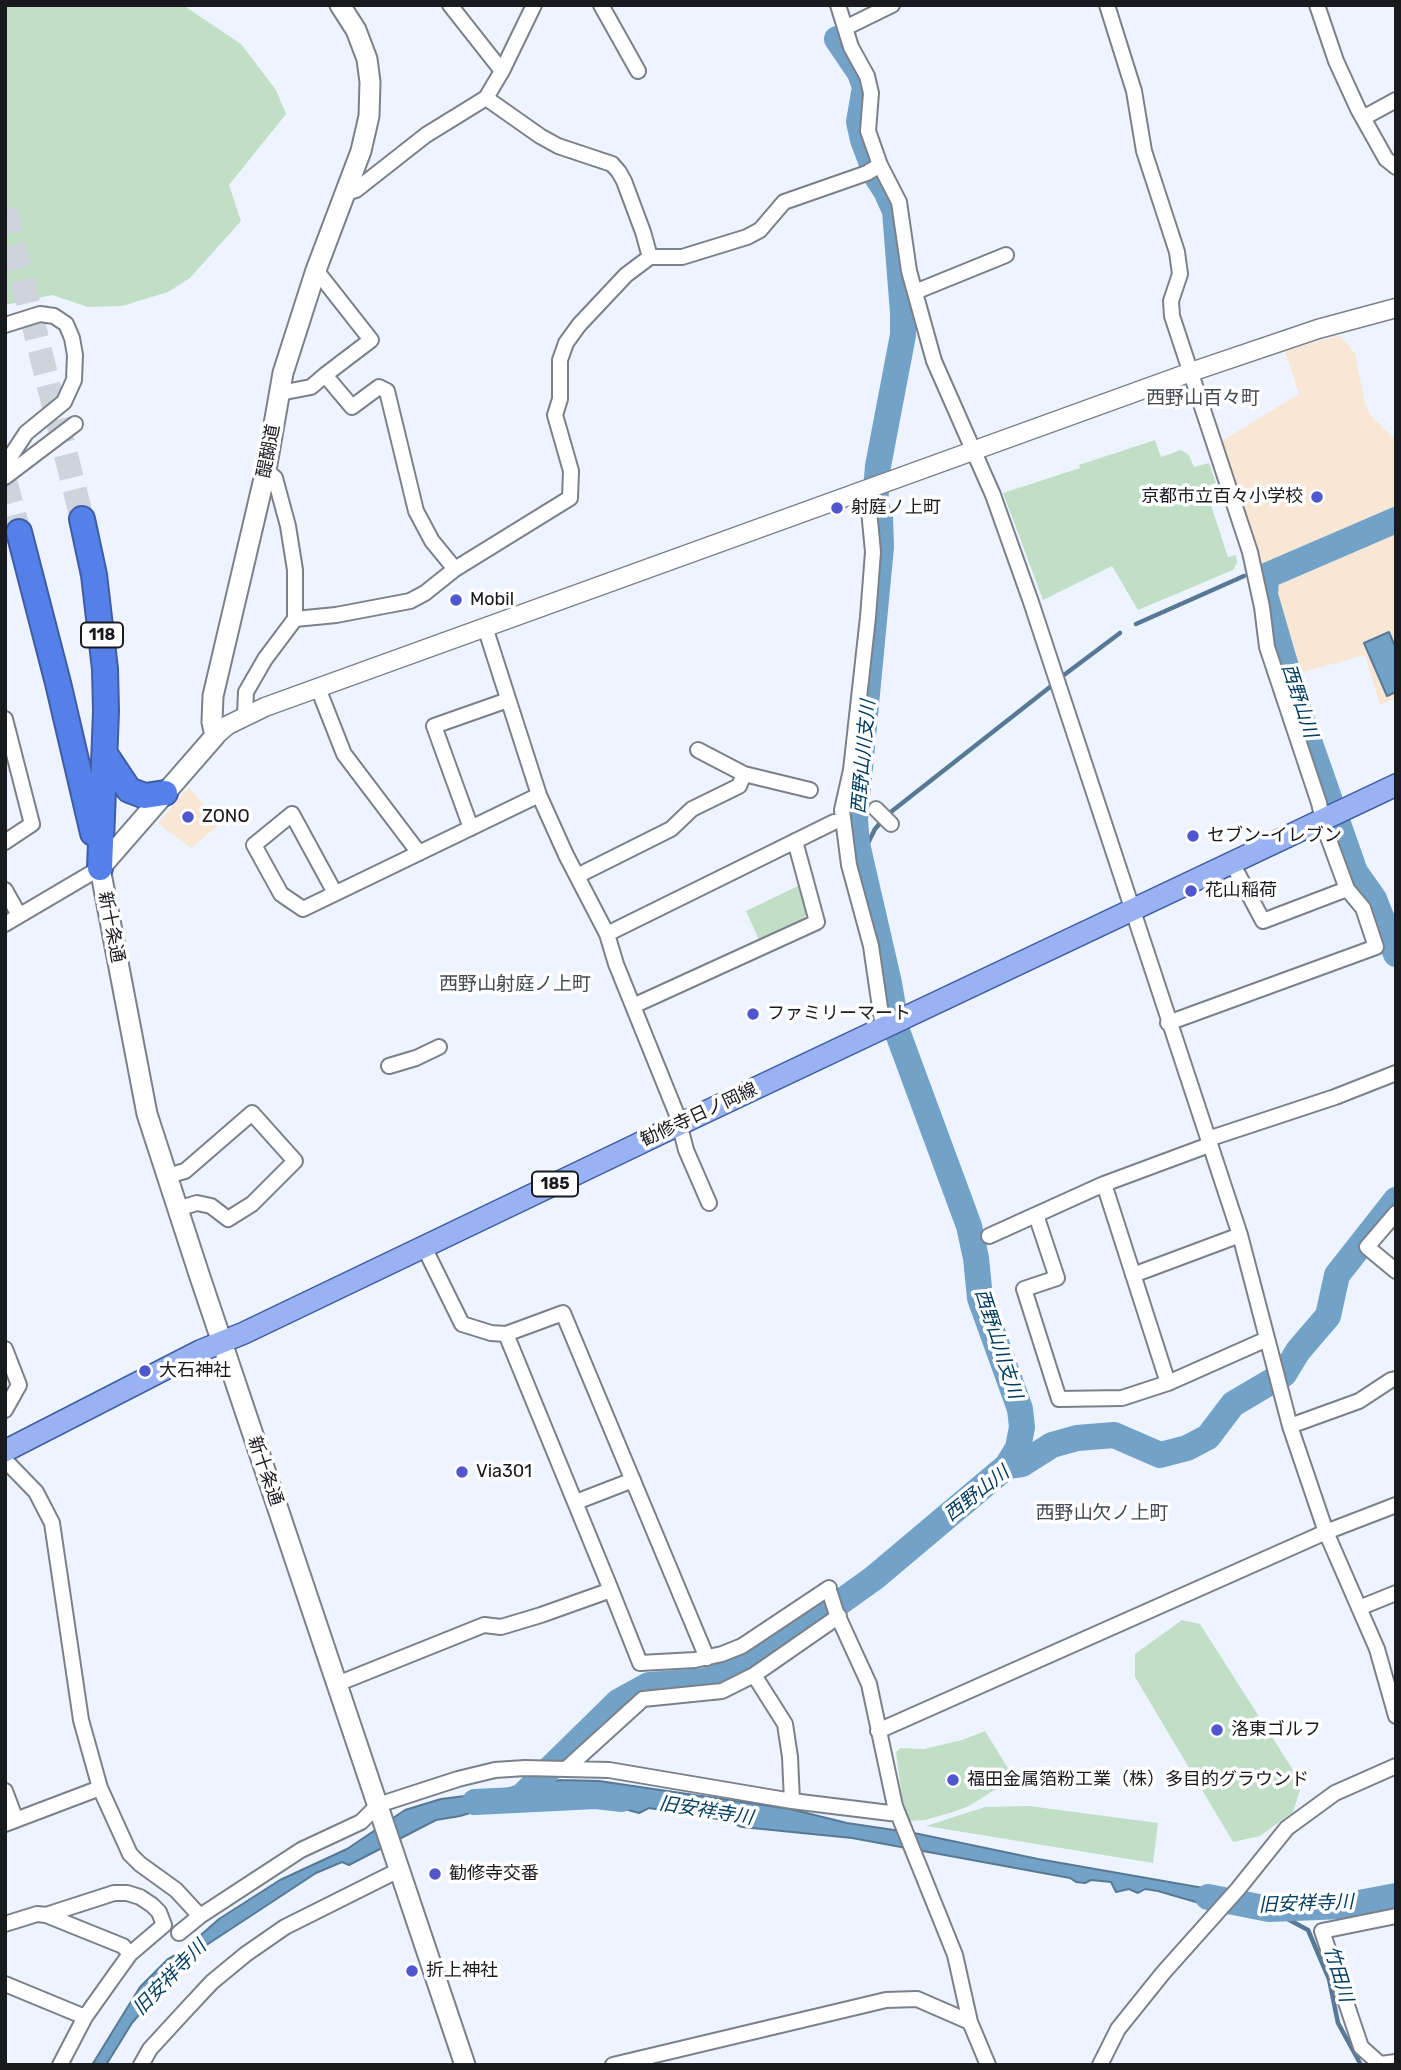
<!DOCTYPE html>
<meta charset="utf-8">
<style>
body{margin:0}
#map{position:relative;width:1401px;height:2070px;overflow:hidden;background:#eef4ff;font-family:Rubik,sans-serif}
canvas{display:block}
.frame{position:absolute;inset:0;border:7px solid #181a1e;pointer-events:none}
</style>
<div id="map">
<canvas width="1401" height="2070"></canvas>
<div class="frame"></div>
</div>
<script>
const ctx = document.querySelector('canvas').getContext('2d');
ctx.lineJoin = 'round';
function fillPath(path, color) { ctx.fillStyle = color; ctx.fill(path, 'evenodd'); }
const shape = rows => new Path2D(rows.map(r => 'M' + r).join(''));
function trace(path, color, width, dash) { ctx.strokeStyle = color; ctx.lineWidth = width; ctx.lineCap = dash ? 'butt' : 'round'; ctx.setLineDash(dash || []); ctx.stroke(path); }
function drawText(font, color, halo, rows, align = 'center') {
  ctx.font = font + ' Rubik,"Noto Sans JP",sans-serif'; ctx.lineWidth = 7; ctx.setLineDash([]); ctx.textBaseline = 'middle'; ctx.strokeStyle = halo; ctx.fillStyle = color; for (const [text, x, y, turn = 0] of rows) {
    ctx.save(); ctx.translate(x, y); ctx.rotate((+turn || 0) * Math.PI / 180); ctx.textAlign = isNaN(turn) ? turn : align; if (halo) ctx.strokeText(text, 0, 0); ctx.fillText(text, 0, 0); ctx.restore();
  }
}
fillPath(shape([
 [1339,335,1355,353,1365,403,1371,416,1396,441,1396,698,1380,705,1365,655,1292,675,1259,577,1258,552,1220,442,1299,394,1285,351],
 [189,787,220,824,191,848,158,823]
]), '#f8e7d5');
fillPath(shape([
 [5,5,183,5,241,44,276,90,286,114,229,185,241,221,190,278,168,292,122,306,88,307,52,295,5,305],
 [1155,440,1161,457,1181,450,1189,455,1194,467,1209,463,1216,483,1205,487,1228,557,1236,555,1237,563,1233,570,1138,610,1112,566,1043,600,1003,493,1080,468,1079,465],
 [800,885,808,912,801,922,759,940,746,911],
 [1182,1620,1200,1624,1302,1784,1293,1812,1260,1836,1233,1842,1135,1677,1135,1654],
 [985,1731,1011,1773,1001,1786,969,1806,953,1812,925,1820,910,1821,902,1798,896,1752,900,1748,924,1749,962,1740],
 [1029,1806,1158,1823,1153,1863,926,1826,985,1807]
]), '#c1dfc6');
const water = shape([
 [1389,632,1396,649,1396,692,1387,696,1364,643,1389,632],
 [561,1780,599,1781,790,1809,847,1823,914,1833,1038,1859,1249,1896,1237,1914,1158,1891,1145,1889,1138,1893,1129,1889,1116,1892,1111,1882,1091,1880,1085,1883,1076,1882,1070,1878,852,1838,742,1827,724,1820,649,1808,639,1813,617,1807,613,1798,533,1794,460,1816,436,1820,349,1865,342,1862,316,1873,208,1944,157,1994,132,2023,106,2065,92,2065,140,1987,168,1959,185,1949,219,1919,280,1880,347,1849,405,1810,441,1799,497,1792,520,1785,561,1780]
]);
fillPath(water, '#73a2c8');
trace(water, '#587995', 2);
trace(shape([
 [1136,624,1244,576],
 [1060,678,1120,633],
 [862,869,868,843,875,829,887,815,1050,687],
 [1269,1909,1308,1930,1329,1979,1338,2023,1361,2065]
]), '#587995', 4.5);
trace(shape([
 [837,39,860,73,865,87,859,122,863,140,877,177,886,191,895,211,903,313,903,335,878,466,875,503,880,516,881,547,855,820,857,844,889,983,897,1031,969,1226,976,1258,980,1298,1020,1409,1022,1427,1018,1448,1007,1466],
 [1396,520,1266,576,1265,595,1299,712,1355,872,1374,899,1396,954],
 [518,1800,618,1702,649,1685,704,1681,755,1663,874,1578,1007,1466,1022,1464,1052,1445,1077,1438,1114,1435,1160,1455,1187,1448,1208,1437,1233,1404,1284,1374,1298,1351,1328,1316,1337,1275,1396,1200],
 [475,1802,596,1796,622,1799],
 [1208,1897,1269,1909,1343,1906,1396,1896]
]), '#73a2c8', 26);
trace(shape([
 [5,210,82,519],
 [5,480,19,532]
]), '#ced3dd', 24, [24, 12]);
const minor = shape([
 [450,5,502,71],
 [601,5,638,71],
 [838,5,851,47,867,76,871,93,868,131,880,165,899,202,909,271,934,361,993,495,1031,602,1240,1235,1290,1426,1326,1532,1377,1649,1396,1716],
 [1107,5,1134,91,1144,151,1177,252,1180,274,1171,301,1172,316,1250,552,1262,607,1267,647,1319,803,1325,829,1347,889,1363,908,1376,947,1168,1023],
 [1317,5,1336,61,1358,109,1386,159,1396,167],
 [845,28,892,5],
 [486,98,540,136,558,146,612,164,619,172,624,181,643,232,650,257],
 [1363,118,1396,100],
 [345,193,356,190,426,135,486,98,502,71,534,5],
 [316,270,371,340,325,375],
 [915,292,1006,255],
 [5,325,40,314,54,316,66,324,72,338,75,355,74,380,64,402,26,433,5,465],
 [280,393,311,387,325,375,352,407,379,387,387,391,416,511,432,541,455,569],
 [266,470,275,478,288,526,295,570,295,619],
 [5,477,75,424],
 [867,489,873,552,868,617,851,770,842,810,849,865,871,946,883,1028],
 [485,627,539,795,566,855,607,934,616,964,677,1115,686,1150,709,1203],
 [318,688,344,754,419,853],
 [245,715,246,692,265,659,295,619,336,615,410,601,425,593,455,569,570,498,571,471,555,415,560,399,560,360,566,343,579,325,626,275,650,257,682,257,747,237,760,230,784,202,867,173,880,165],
 [5,719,32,824,5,842],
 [744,774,810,790],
 [876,809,891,824],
 [471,828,434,726,508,700],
 [1232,863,1263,921,1347,889],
 [579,875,671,829,692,809,739,786,744,774,698,750],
 [5,890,19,915],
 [335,893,292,814,254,845,281,894,303,909,539,795],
 [5,924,100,868],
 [607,934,834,822],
 [633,1006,817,922,795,841],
 [389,1066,416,1058,439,1047],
 [1208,1139,1335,1097,1396,1073],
 [1209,1145,1104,1184,1168,1383,1267,1339],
 [167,1176,185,1171,252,1113,295,1161,252,1204,228,1219,211,1206,197,1203,177,1209],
 [1396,1213,1367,1247,1396,1271],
 [1036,1215,1057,1278,1024,1289,1059,1399,1122,1398,1168,1383],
 [989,1236,1104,1184],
 [1133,1275,1240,1235],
 [506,1334,563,1313,707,1658],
 [5,1349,19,1385,5,1410],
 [1290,1426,1359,1401,1391,1380,1396,1379],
 [5,1460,36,1492,52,1523,81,1720,100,1788,130,1854,140,1864,176,1890,200,1916],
 [576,1502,633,1480],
 [611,1590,640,1663,695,1660,722,1654,742,1646,829,1588],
 [830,1593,836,1612,869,1684,895,1806,955,1955,970,2022,988,2065],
 [1359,1608,1396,1593],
 [754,1675,785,1724,790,1757,792,1801],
 [337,1684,484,1625,501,1627,541,1615,611,1590,506,1334,491,1333,462,1324,424,1247],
 [878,1731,1326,1532,1396,1505],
 [566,1769,643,1699,722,1691,754,1675,839,1616],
 [5,1791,16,1820],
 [5,1824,100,1788],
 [46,1915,114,1893,127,1893,140,1897,152,1905,159,1912,164,1925,130,1954,112,1979,85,2017,60,2065],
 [1396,1916,1322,1931,1361,2047,1380,2064,1396,2062],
 [5,1924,37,1914,46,1915,123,1946,130,1954],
 [179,1933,200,1916,301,1850,361,1822,378,1805,458,1779,495,1770,525,1768,609,1770,792,1801,898,1814],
 [5,1984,85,2017],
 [141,2065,150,2049,184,2012,212,1982,246,1954,285,1927,399,1870],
 [613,2065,886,2000,917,1999,970,2022],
 [1100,2065,1118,2029,1163,1973,1238,1889,1287,1828,1335,1793,1396,1766]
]);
const tertiary = shape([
 [215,736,228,725,265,707,1191,372,1318,329,1396,308]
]);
const secondary = shape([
 [340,5,356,30,367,59,370,82,369,116,361,151,316,270,283,373,266,470,213,696,212,722,215,736,100,868,147,1114,199,1274,465,2065]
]);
const primary = shape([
 [5,1451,200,1351,244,1333,678,1125,1396,785]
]);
const motorway = shape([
 [82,519,94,575,105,669,106,711,100,868],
 [19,532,58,683,93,833],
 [105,754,129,790,145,796,165,793]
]);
trace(minor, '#7b818a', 18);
trace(tertiary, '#7b818a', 21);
trace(secondary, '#7b818a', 23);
trace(primary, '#405ca3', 24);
trace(motorway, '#405ca3', 28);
trace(minor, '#fff', 14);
trace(tertiary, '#fff', 18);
trace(secondary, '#fff', 19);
trace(primary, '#99b3f2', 21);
trace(motorway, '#5580ea', 24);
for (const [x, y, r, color] of [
 [1317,497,7,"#5056cd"],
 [837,508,7,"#5056cd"],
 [456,600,7,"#5056cd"],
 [188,817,7,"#5056cd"],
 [1193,836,7,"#5056cd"],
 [1191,891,7,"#5056cd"],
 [753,1014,7,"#5056cd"],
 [145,1371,7,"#5056cd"],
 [462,1472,7,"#5056cd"],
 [1217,1730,7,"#5056cd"],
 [953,1780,7,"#5056cd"],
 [435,1874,7,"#5056cd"],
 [412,1971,7,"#5056cd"]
]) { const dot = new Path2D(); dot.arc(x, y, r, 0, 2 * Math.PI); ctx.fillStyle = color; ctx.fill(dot); trace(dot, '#fff', 2.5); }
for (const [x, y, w] of [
 [102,635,42],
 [555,1184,46]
]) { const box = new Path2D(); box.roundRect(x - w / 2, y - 12.5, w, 25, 5); ctx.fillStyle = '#fff'; ctx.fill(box); trace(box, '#181a1e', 2); }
drawText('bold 16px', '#181a1e', null, [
 ["118",102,635],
 ["185",555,1184]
]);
drawText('18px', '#181a1e', '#fff', [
 ["醍醐道",269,451,-79],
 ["新十条通",111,927,79],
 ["勧修寺日ノ岡線",699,1115,-25],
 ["新十条通",265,1471,71]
]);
drawText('18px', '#181a1e', '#fff', [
 ["京都市立百々小学校",1303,497,"right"],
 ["射庭ノ上町",851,508],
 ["Mobil",470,600],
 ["ZONO",202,817],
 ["セブン-イレブン",1207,836],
 ["花山稲荷",1205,891],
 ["ファミリーマート",767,1014],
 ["大石神社",159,1371],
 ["Via301",476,1472],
 ["洛東ゴルフ",1231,1730],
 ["福田金属箔粉工業（株）多目的グラウンド",967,1780],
 ["勧修寺交番",449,1874],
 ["折上神社",426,1971]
], 'left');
drawText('19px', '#444952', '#fff', [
 ["西野山百々町",1203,399],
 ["西野山射庭ノ上町",515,985],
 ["西野山欠ノ上町",1102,1514]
]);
drawText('italic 19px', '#003c60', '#fff', [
 ["西野山川",1299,701,72],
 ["西野山川支川",864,757,-85],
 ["西野山川支川",998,1344,72],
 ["西野山川",977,1494,-38],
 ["旧安祥寺川",706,1811,9],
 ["旧安祥寺川",1306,1904,-2],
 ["竹田川",1338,1974,73],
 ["旧安祥寺川",170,1978,-46]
]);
</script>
